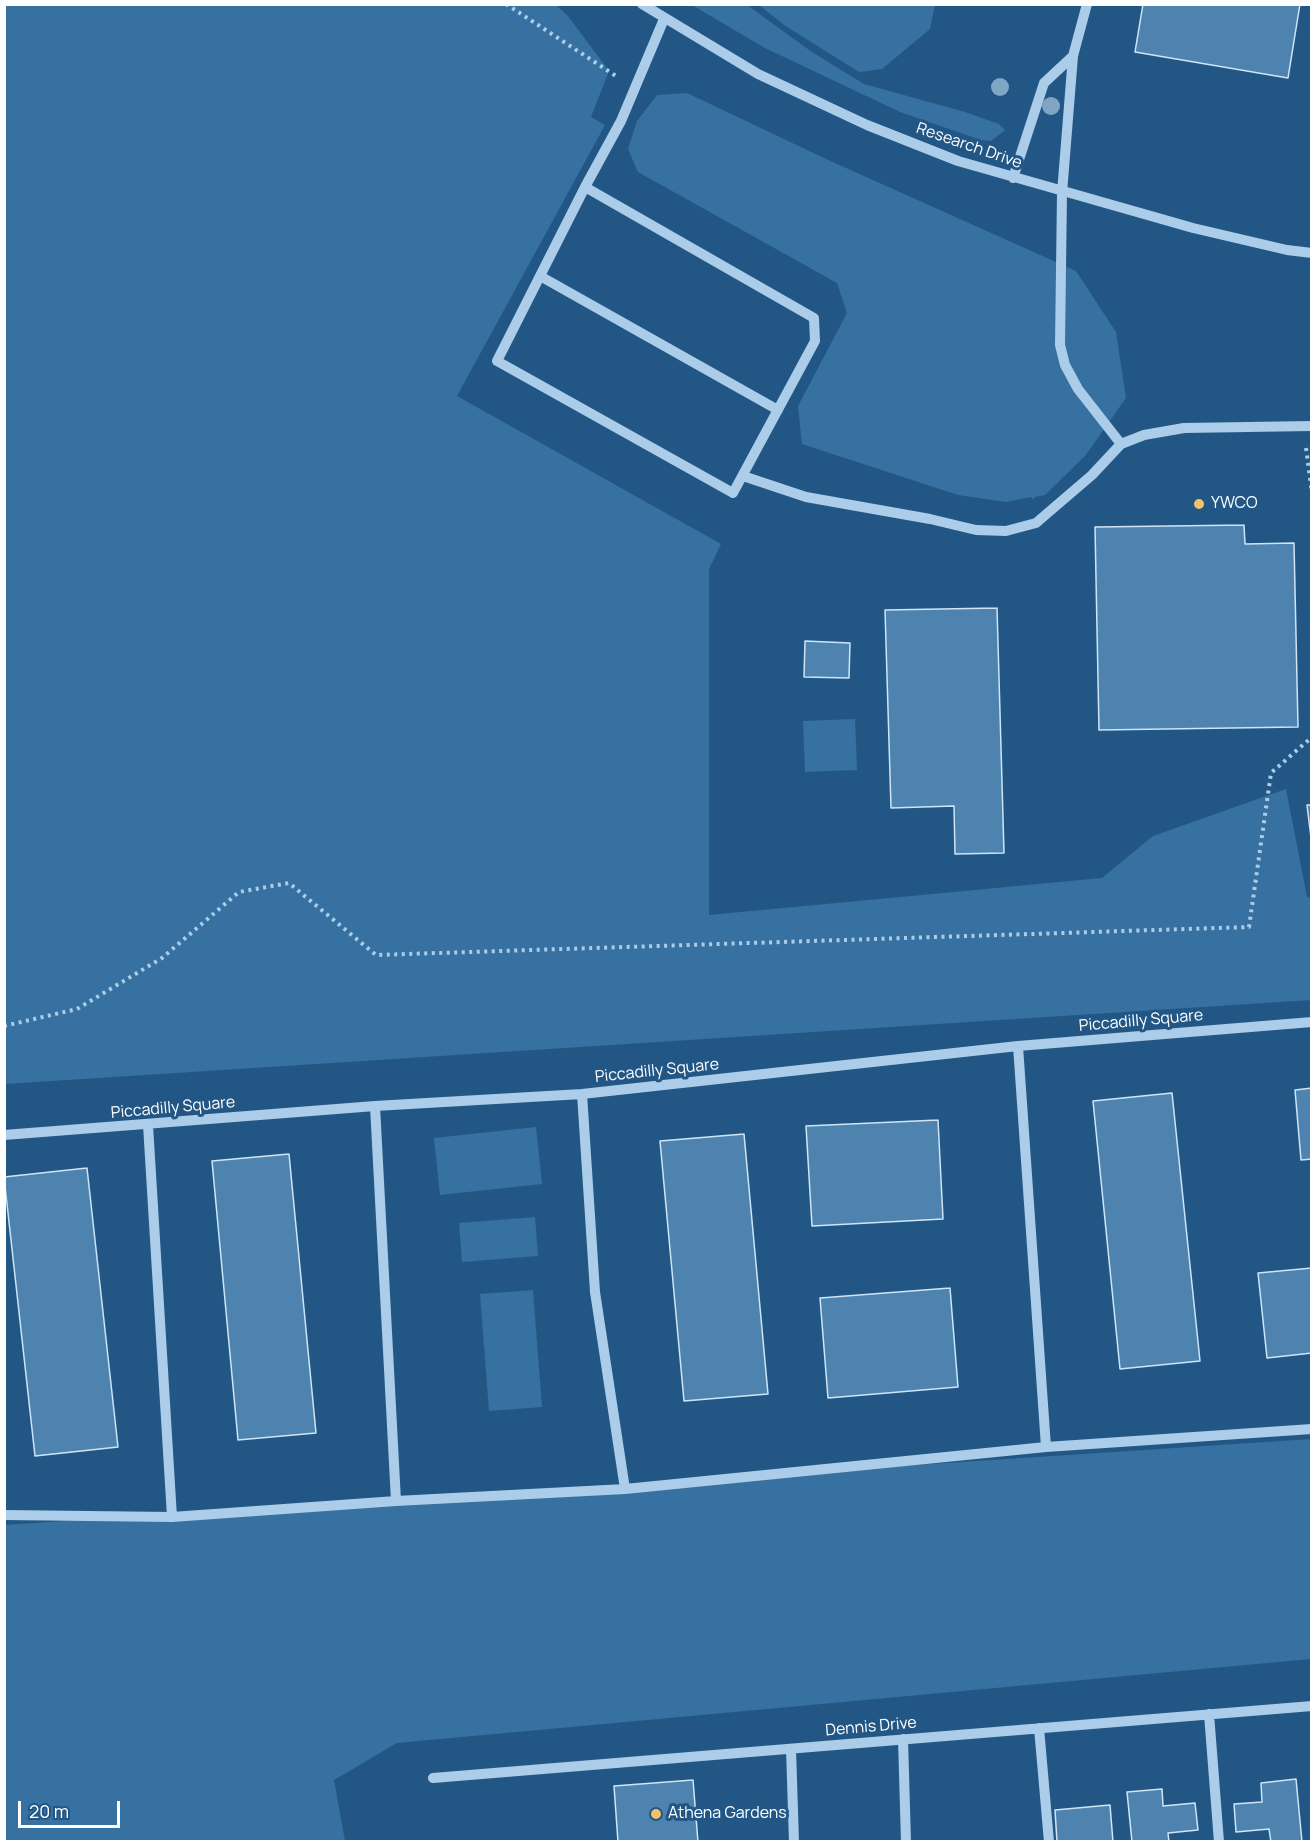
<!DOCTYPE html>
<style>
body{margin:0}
#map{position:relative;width:1316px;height:1846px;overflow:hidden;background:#225785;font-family:Manrope,sans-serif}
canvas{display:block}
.frame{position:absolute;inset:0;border:6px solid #fff;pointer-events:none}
.scale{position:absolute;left:18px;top:1801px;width:102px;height:27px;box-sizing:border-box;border:3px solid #fff;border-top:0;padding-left:8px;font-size:18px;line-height:21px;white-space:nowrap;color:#fff;-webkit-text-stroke:4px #225785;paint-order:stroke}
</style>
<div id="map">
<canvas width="1316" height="1846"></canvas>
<div class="frame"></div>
<div class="scale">20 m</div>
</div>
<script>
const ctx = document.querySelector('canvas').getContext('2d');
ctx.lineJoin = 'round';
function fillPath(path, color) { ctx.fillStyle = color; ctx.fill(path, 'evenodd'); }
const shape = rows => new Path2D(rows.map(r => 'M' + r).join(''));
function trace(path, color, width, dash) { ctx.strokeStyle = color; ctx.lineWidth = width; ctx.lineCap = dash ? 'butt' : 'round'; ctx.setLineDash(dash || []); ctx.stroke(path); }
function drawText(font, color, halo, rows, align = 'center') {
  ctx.font = font + ' Manrope,sans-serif'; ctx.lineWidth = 6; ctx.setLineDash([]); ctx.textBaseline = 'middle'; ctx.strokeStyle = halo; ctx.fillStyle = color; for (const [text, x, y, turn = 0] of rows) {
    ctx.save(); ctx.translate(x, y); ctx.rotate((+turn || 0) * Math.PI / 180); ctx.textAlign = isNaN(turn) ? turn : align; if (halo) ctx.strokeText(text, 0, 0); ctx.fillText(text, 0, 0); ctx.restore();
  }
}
fillPath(shape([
 [556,5,568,16,609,71,591,117,605,125,457,396,721,544,709,569,709,915,1102,878,1153,836,1286,789,1307,897,1311,898,1311,1000,5,1084,5,5],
 [692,5,747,5,812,52,864,84,965,112,999,124,1005,130,991,141,981,140,900,112,765,48],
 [759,5,935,5,930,29,882,69,859,72,784,25],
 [687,93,826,159,1076,271,1116,332,1126,398,1085,456,1045,495,1034,497,1034,500,1031,497,1006,502,958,495,802,444,798,406,847,313,837,283,638,172,628,149,637,121,657,95],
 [855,719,857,770,805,772,803,721],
 [536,1127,542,1184,440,1195,434,1138],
 [535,1217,538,1256,462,1262,459,1223],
 [533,1290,542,1407,489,1411,480,1294],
 [1311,1439,1311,1659,397,1743,334,1780,345,1841,5,1841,4,1525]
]), '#3671a2');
const building = shape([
 [1143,4,1300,4,1288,78,1135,52,1143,4],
 [1244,525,1245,544,1294,543,1298,727,1099,730,1095,527,1244,525],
 [997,608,1004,853,955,854,954,806,891,808,885,610,997,608],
 [805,641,850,643,849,678,804,677,805,641],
 [1307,805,1312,805,1312,846,1307,805],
 [1312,1088,1312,1159,1301,1160,1295,1090,1312,1088],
 [1172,1093,1200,1361,1120,1369,1093,1101,1172,1093],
 [938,1120,943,1219,812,1226,806,1126,938,1120],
 [744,1134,768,1394,684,1401,660,1141,744,1134],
 [289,1154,316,1433,238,1440,212,1161,289,1154],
 [87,1168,118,1447,35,1456,4,1177,87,1168],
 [1312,1268,1312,1353,1267,1358,1258,1273,1312,1268],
 [950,1288,958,1387,828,1398,820,1298,950,1288],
 [1296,1779,1302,1842,1271,1842,1269,1829,1236,1832,1234,1804,1262,1802,1261,1783,1296,1779],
 [693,1780,698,1842,618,1842,614,1786,693,1780],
 [1162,1789,1163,1806,1195,1803,1198,1830,1168,1833,1169,1842,1132,1842,1127,1792,1162,1789],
 [1110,1805,1113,1842,1057,1842,1055,1810,1110,1805]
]);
fillPath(building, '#4e83af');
trace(building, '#cfe5f7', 1.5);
trace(shape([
 [506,4,616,76],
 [1306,448,1312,493],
 [4,1026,77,1009,162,958,239,892,289,883,376,955,1249,927,1271,773,1312,737]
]), '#abcde9', 4, [3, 4.5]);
trace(shape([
 [642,4,758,74,867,125,958,161,1193,228,1287,250,1312,253],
 [1087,4,1073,56,1062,193,1060,345,1065,365,1078,389,1121,444],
 [1013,178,1044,83,1073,56],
 [585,187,814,318,815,341,733,493,497,361,585,187,621,121,664,19],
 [540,276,778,410],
 [743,476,806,497,930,519,976,530,1006,531,1036,523,1092,475,1121,444,1144,435,1184,428,1312,426],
 [1018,1046,1046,1447],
 [582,1094,595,1292,625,1489],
 [375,1106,396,1501],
 [148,1125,172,1517],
 [4,1135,375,1106,582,1094,1018,1046,1312,1022],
 [4,1515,172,1517,396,1501,625,1489,1046,1447,1312,1429],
 [1209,1714,1219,1842],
 [1039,1728,1049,1842],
 [903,1739,906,1842],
 [791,1749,794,1842],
 [433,1778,1312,1706]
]), '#abcde9', 10);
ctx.fillStyle = '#81a5c4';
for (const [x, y] of [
 [1000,87],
 [1051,106]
]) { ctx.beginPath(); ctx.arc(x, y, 9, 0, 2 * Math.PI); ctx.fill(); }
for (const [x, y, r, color] of [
 [1199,504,6,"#f5c06c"],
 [656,1814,6,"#f5c06c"]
]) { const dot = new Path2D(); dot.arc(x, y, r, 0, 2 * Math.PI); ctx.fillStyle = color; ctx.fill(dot); trace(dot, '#225785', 2); }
drawText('16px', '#fff', '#225785', [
 ["Research Drive",969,146,19],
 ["Piccadilly Square",1141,1021,-5],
 ["Piccadilly Square",657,1071,-6],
 ["Piccadilly Square",173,1108,-5],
 ["Dennis Drive",871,1727,-5]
]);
drawText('16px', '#fff', '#225785', [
 ["YWCO",1211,504],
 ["Athena Gardens",668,1814]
], 'left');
</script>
